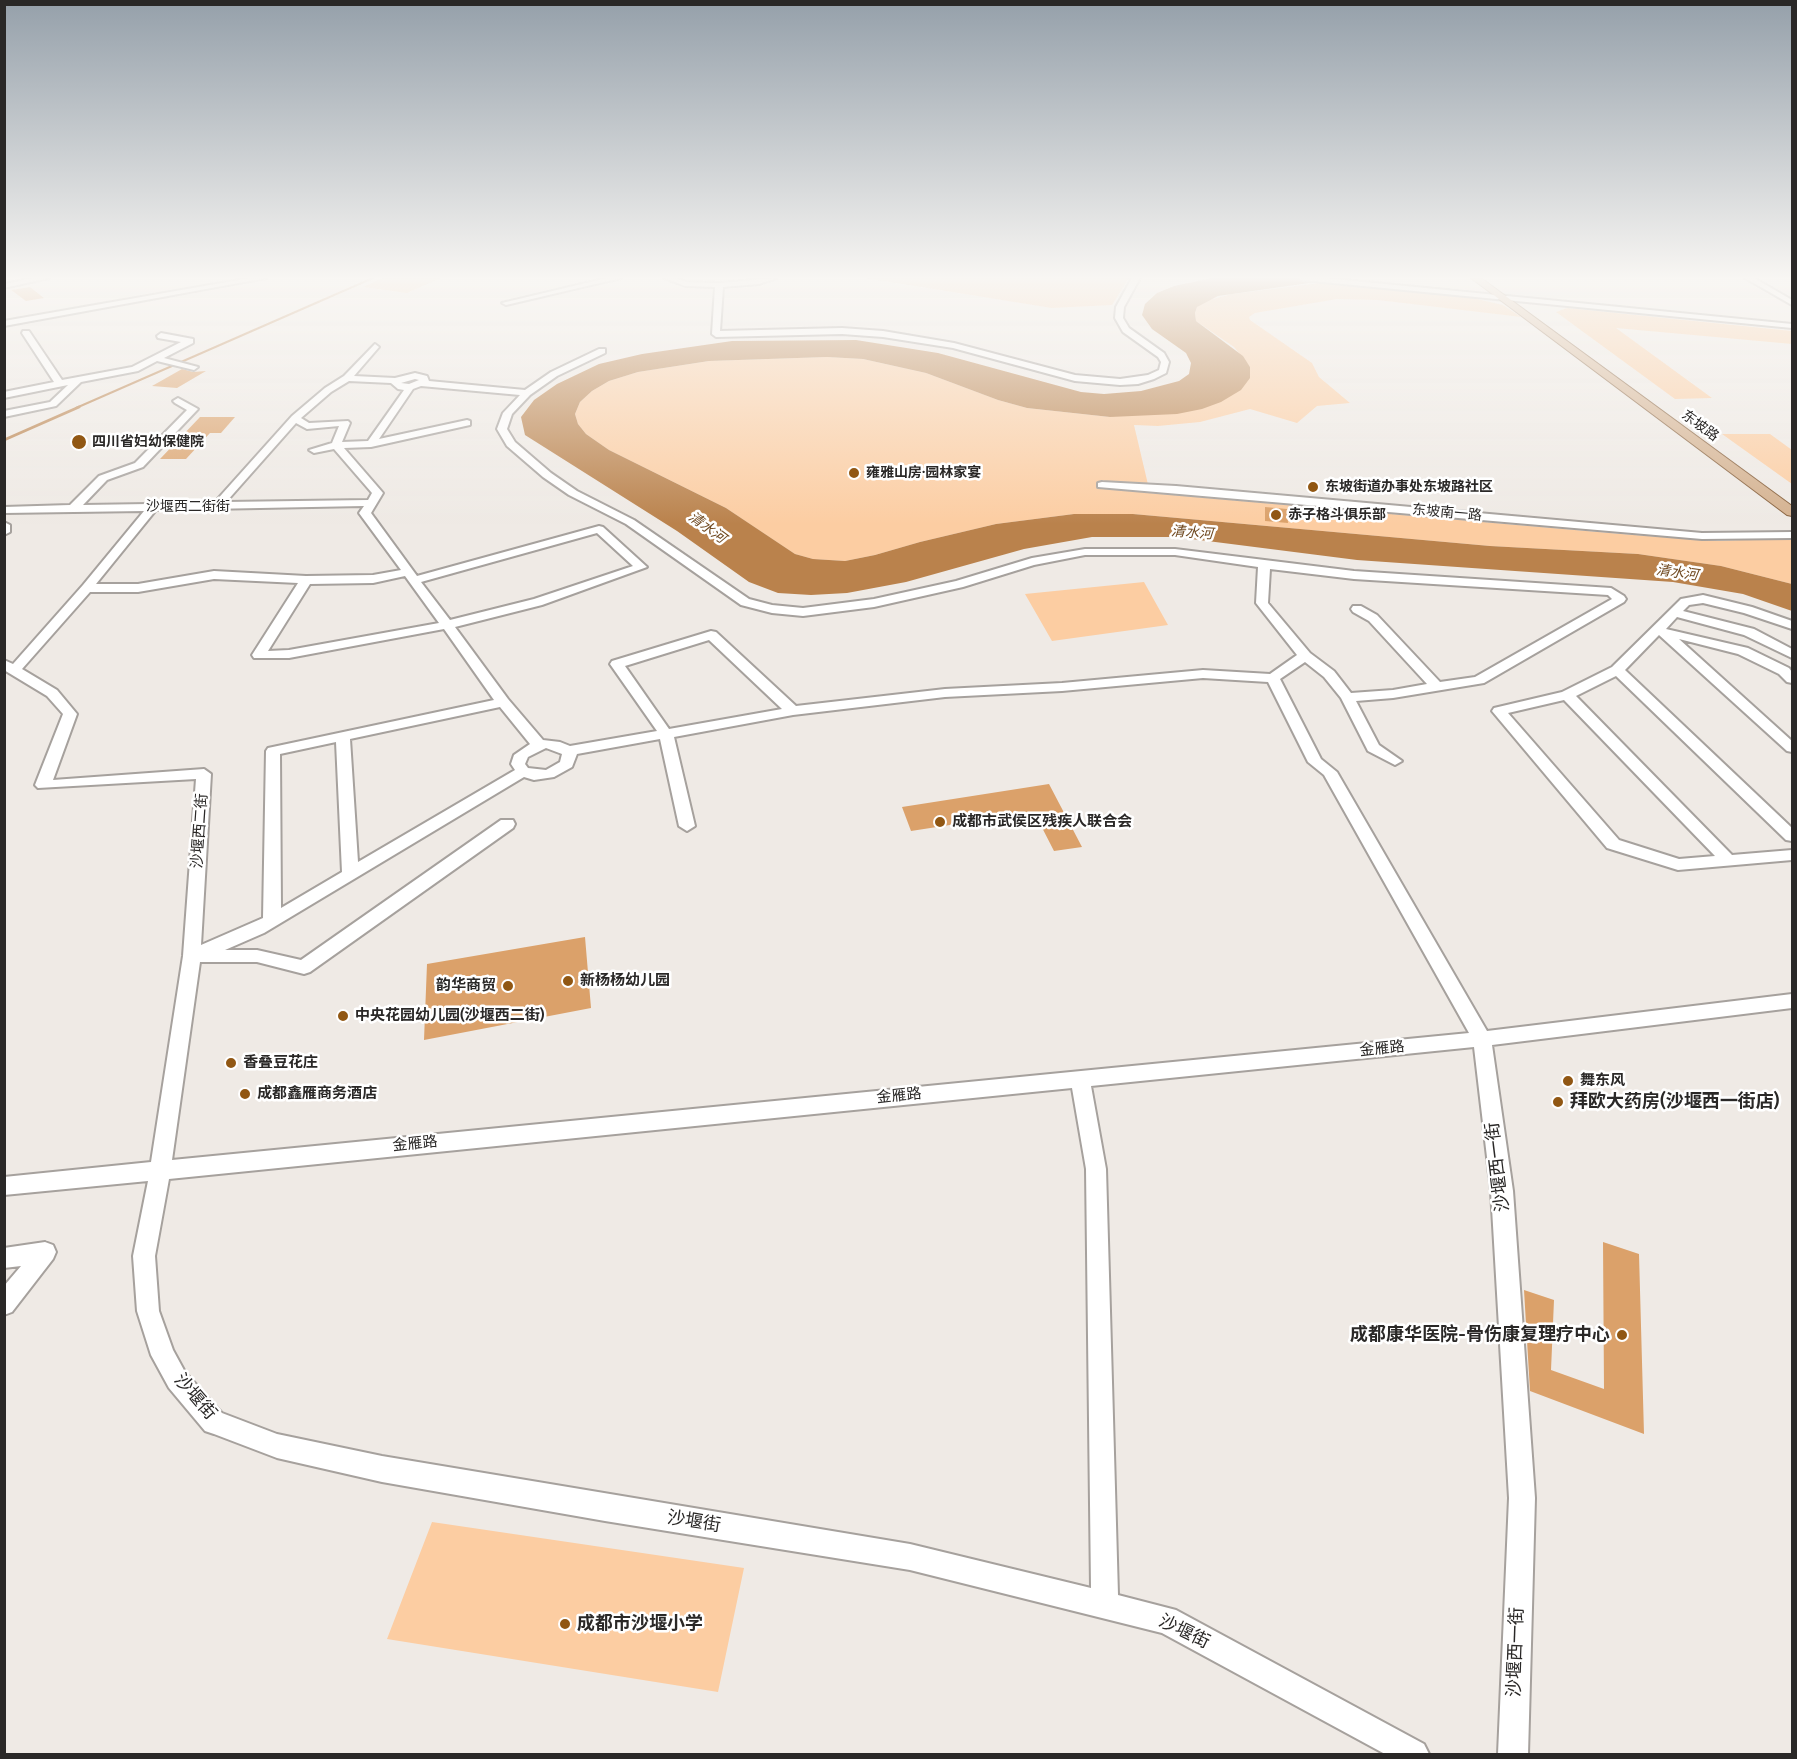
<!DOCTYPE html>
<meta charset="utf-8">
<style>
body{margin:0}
#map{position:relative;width:1797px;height:1759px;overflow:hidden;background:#efeae5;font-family:Bitter,serif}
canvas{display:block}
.frame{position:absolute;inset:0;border:6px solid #2a2827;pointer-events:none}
</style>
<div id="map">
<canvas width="1797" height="1759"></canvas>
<div class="frame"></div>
</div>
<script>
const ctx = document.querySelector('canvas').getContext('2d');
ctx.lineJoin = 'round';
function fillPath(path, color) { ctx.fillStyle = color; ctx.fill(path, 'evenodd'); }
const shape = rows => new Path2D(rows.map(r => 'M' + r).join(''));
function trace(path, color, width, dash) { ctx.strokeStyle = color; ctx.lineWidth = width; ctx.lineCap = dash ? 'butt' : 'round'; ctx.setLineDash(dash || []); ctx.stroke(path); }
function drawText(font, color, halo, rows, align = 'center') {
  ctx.font = font + ' Bitter,"Noto Sans SC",serif'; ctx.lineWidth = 5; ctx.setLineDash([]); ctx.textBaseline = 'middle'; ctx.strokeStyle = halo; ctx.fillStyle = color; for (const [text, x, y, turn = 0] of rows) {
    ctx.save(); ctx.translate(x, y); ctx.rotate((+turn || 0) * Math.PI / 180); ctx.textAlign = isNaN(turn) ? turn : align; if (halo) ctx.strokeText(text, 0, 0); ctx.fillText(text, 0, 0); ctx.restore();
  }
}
fillPath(shape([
 [383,278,441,278,407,293,363,287],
 [865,278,1129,278,1112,305,1052,308],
 [1321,283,1464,296,1503,305,1521,317,1378,300,1337,299,1255,313,1249,317,1250,320,1312,363,1319,377,1350,403,1317,406,1297,423,1250,409,1200,422,1158,426,1134,425,1150,493,1621,534,1717,541,1792,538,1792,584,1721,566,1638,554,1490,546,1133,514,1074,514,996,524,920,542,875,555,845,561,813,559,795,554,726,508,609,450,586,434,578,424,575,414,580,402,592,391,609,381,638,372,709,361,827,357,863,359,926,373,998,400,1027,408,1110,417,1250,367,1234,347,1196,321,1195,313,1197,307,1205,301,1232,294],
 [1567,308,1792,331,1792,344,1616,328,1712,398,1675,399,1556,312],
 [1722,434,1770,434,1792,450,1792,484],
 [1144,582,1168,625,1052,641,1025,594],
 [432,1522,744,1568,718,1692,387,1639]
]), '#fccda2');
fillPath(shape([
 [1212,278,1344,278,1218,296,1197,307,1195,313,1196,321,1243,356,1250,367,1250,378,1241,390,1221,402,1202,409,1177,414,1110,417,1027,408,998,400,926,373,863,359,827,357,709,361,638,372,609,381,592,391,580,402,575,414,578,424,586,434,609,450,726,508,795,554,813,559,845,561,875,555,920,542,996,524,1074,514,1133,514,1490,546,1638,554,1721,566,1792,584,1792,611,1743,594,1673,582,1357,560,1176,537,1092,537,1024,549,906,582,847,593,811,595,778,593,749,582,677,531,525,435,521,417,534,400,557,384,599,364,642,354,732,341,856,340,938,353,1081,392,1104,394,1141,391,1179,381,1189,374,1191,363,1186,353,1152,329,1142,315,1145,304,1157,293,1174,286]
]), '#ba824c');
trace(shape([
 [76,408,373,278]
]), '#ba824c', 2);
trace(shape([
 [4,440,79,407]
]), '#ba824c', 3);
fillPath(shape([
 [30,287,44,298,26,301,11,290],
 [182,369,193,372,206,371,177,388,152,386],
 [200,417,235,417,221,433,210,433,186,459,160,459],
 [1265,507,1287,509,1288,523,1265,521],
 [1049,784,1082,847,1054,851,1034,812,911,831,902,807],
 [585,937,591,1008,424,1040,427,964],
 [1603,1242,1639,1254,1644,1434,1530,1391,1524,1290,1554,1300,1551,1370,1604,1389]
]), '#dba16a');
const minor = shape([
 [34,278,49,278,4,288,4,284,34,278],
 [250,278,266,278,4,326,4,321,250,278],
 [607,278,621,278,506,305,502,303,607,278],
 [664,278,675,278,686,282,719,283,776,278,759,284,723,287,720,331,842,328,883,331,954,343,1075,375,1120,379,1148,375,1159,370,1161,362,1158,357,1123,332,1115,318,1116,307,1132,278,1140,278,1124,307,1123,318,1129,328,1164,353,1169,362,1166,373,1154,379,1138,384,1120,385,1075,381,953,348,883,337,842,334,716,337,712,334,715,287,685,286,664,278],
 [1298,278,1324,278,1792,324,1792,328,1302,280,1298,278],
 [1745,278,1754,278,1792,300,1792,305,1745,278],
 [23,331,29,331,62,380,132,367,181,342,158,338,157,336,161,333,193,339,193,343,164,358,198,367,194,370,157,361,138,371,81,382,56,406,4,417,4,411,50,402,68,385,4,398,4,392,54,382,22,333,23,331],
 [375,344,379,347,354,376,395,378,415,373,427,376,429,381,525,390,551,372,599,349,605,349,605,353,557,376,530,395,512,414,507,429,515,442,551,473,577,491,634,520,749,599,772,605,803,608,874,599,956,581,1032,558,1085,549,1175,549,1354,571,1611,588,1624,596,1626,599,1624,602,1484,683,1393,698,1356,701,1379,745,1402,761,1395,765,1368,751,1341,698,1324,677,1305,662,1280,679,1321,759,1337,772,1487,1031,1792,994,1792,1008,1492,1045,1513,1191,1535,1498,1528,1754,1498,1754,1509,1498,1491,1191,1474,1047,1091,1086,1106,1169,1118,1595,1176,1610,1424,1744,1429,1754,1385,1754,1162,1633,910,1570,605,1521,382,1482,277,1458,214,1434,205,1431,169,1388,151,1355,137,1311,133,1256,148,1181,4,1195,4,1177,151,1162,183,956,196,779,38,788,35,785,63,714,47,696,4,670,4,660,13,664,83,585,144,511,4,513,4,507,70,505,99,476,135,463,187,410,175,403,173,401,178,398,198,409,143,467,107,480,83,505,214,503,292,416,325,388,344,376,375,344],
 [415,379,419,380,409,384,401,383,415,379],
 [349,381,391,383,398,389,404,390,368,441,342,442,350,423,348,421,309,423,301,418,331,392,349,381],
 [421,386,520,395,503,413,497,429,507,446,543,477,569,495,626,524,741,605,772,613,803,616,874,607,963,587,1034,565,1085,555,1175,555,1258,567,1256,603,1297,655,1270,674,1203,670,1062,683,945,689,796,706,716,632,711,631,612,661,610,664,657,731,570,746,560,742,543,740,508,699,455,627,542,605,647,567,603,527,599,526,417,576,371,513,383,493,344,448,371,447,470,425,470,421,467,420,379,439,413,389,421,386],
 [296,423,307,429,339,426,332,443,309,450,314,453,334,449,372,493,368,500,226,502,296,423],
 [364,506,359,513,401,570,373,575,306,576,214,571,138,584,96,584,156,510,364,506],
 [597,533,633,566,534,599,450,620,421,582,597,533],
 [1270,569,1354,579,1608,595,1612,599,1475,677,1440,682,1377,615,1361,606,1353,606,1351,609,1353,612,1369,621,1427,684,1393,690,1351,693,1334,671,1310,653,1268,603,1270,569],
 [405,576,439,623,289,650,268,651,310,584,373,583,405,576],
 [214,579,298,583,252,655,254,658,289,658,444,629,494,700,268,748,266,751,263,918,201,945,211,774,204,769,53,780,77,714,57,690,22,669,90,592,138,592,214,579],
 [709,640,782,709,669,729,625,666,709,640],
 [1203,678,1268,682,1308,762,1324,775,1469,1033,172,1160,200,962,257,962,304,974,310,972,513,828,515,824,513,820,501,820,301,960,257,950,225,950,264,933,524,777,534,780,554,777,572,767,577,754,660,739,679,826,687,831,695,826,674,737,793,715,945,697,1062,691,1203,678],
 [500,707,530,744,514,755,511,764,515,770,358,862,350,739,500,707],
 [336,742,342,872,281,908,280,754,336,742],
 [546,748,562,754,560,762,546,770,528,768,525,764,528,757,546,748],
 [1072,1088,1086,1169,1091,1588,910,1544,382,1456,277,1434,222,1413,185,1372,173,1350,159,1311,155,1256,169,1179,1072,1088],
 [1102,482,1176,486,1702,533,1792,532,1792,538,1702,539,1098,487,1098,483,1102,482],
 [4,522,10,525,10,532,4,535,4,522],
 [1703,595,1752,607,1792,621,1792,629,1744,613,1703,603,1689,605,1683,611,1754,629,1792,649,1792,658,1744,635,1677,617,1666,629,1748,648,1789,668,1792,672,1792,683,1787,682,1779,674,1738,654,1679,639,1792,741,1792,752,1787,751,1659,635,1625,670,1792,828,1792,841,1786,840,1616,676,1576,696,1732,855,1792,850,1792,860,1678,870,1607,848,1492,711,1494,708,1562,692,1612,667,1681,599,1703,595],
 [1564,700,1715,856,1679,859,1619,840,1508,713,1564,700],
 [45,1242,53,1245,56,1252,53,1259,12,1312,4,1315,4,1286,21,1266,4,1268,4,1248,45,1242]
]);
const major = shape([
 [1471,278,1481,278,1792,506,1792,516,1787,515,1471,278]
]);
trace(minor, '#a6a19d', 4);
trace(major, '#865f3a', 2);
fillPath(minor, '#fff');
fillPath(major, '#d4b18f');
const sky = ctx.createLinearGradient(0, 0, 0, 524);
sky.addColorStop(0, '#95a0aa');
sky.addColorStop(0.53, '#f8f6f3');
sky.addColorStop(1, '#f8f6f300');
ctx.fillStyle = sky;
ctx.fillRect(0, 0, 1797, 524);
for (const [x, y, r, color] of [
 [79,442,8,"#915713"],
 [854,473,6,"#915713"],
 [1313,487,6,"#915713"],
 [1276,515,6,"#915713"],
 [940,822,6,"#915713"],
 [568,981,6,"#915713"],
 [508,986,6,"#915713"],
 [343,1016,6,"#915713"],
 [231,1063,6,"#915713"],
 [1568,1081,6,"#915713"],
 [245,1094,6,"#915713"],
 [1558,1102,6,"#915713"],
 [1622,1335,6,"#915713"],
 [565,1624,6,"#915713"]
]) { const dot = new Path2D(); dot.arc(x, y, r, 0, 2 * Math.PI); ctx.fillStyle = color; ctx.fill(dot); trace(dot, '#fff', 2); }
drawText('14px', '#2a2827', '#fff', [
 ["东坡路",1700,426,36],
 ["沙堰西二街街",188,507],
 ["东坡南一路",1447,513,5]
]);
drawText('bold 14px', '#2a2827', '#fff', [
 ["四川省妇幼保健院",92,442],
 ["雍雅山房·园林家宴",866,473],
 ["东坡街道办事处东坡路社区",1325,487],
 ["赤子格斗俱乐部",1288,515]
], 'left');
drawText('italic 14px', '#6e471e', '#fff', [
 ["清水河",707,528,36],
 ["清水河",1192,533,4],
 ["清水河",1677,573,8]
]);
drawText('bold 15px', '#2a2827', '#fff', [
 ["成都市武侯区残疾人联合会",952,822],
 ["新杨杨幼儿园",580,981],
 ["韵华商贸",496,986,"right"],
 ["中央花园幼儿园(沙堰西二街)",355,1016],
 ["香叠豆花庄",243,1063],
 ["舞东风",1580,1081],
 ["成都鑫雁商务酒店",257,1094]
], 'left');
drawText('15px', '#2a2827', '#fff', [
 ["沙堰西二街",200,831,-86],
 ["金雁路",1382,1049,-6],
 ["金雁路",899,1096,-6],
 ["金雁路",415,1144,-6]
]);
drawText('bold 18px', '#2a2827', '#fff', [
 ["拜欧大药房(沙堰西一街店)",1570,1102],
 ["成都康华医院-骨伤康复理疗中心",1610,1335,"right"],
 ["成都市沙堰小学",577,1624]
], 'left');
drawText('18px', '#2a2827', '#fff', [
 ["沙堰西一街",1498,1167,-97],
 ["沙堰街",195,1397,49],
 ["沙堰街",694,1522,9],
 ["沙堰街",1184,1632,26],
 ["沙堰西一街",1516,1652,-88]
]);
</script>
